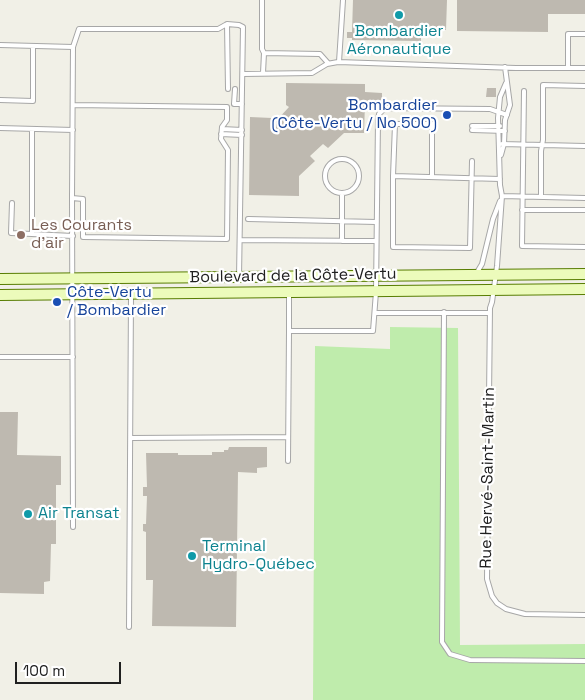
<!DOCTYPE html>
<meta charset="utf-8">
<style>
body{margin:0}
#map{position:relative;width:585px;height:700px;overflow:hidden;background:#f1f0e7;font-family:"Space Grotesk",sans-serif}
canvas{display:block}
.scale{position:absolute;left:15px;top:662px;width:106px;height:22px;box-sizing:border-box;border:2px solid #202020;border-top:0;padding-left:6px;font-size:15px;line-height:18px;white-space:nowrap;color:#202020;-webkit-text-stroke:4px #fff;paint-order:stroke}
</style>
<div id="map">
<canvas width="585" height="700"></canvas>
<div class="scale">100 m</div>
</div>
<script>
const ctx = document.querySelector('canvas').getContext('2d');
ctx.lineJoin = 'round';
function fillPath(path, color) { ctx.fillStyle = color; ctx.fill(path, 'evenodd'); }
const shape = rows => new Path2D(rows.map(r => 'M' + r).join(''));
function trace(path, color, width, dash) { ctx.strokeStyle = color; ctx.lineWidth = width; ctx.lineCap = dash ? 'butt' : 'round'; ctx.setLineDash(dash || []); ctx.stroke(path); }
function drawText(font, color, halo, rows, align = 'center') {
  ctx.font = font + ' "Space Grotesk",sans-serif'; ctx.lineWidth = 4.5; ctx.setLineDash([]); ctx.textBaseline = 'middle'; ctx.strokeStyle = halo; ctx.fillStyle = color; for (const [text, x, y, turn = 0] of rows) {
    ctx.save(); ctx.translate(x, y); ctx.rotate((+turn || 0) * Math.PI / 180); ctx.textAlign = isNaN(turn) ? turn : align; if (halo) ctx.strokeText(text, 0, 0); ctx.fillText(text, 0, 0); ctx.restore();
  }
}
fillPath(shape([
 [390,327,458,328,460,645,585,644,585,700,313,700,315,346,390,349]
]), '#bfecac');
fillPath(shape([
 [353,0,447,0,446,30,424,30,424,36,421,36,421,41,352,40,352,38,347,38,347,32,352,32],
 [457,0,585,0,585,14,548,14,548,32,457,31],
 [286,83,365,84,365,92,382,93,382,104,365,103,364,133,344,133,328,148,323,144,310,156,315,161,299,176,299,196,249,195,250,117,272,118,276,121,289,107,286,105],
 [487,88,496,88,496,97,486,97],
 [0,412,18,412,17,455,61,456,61,485,56,485,56,544,51,544,50,581,44,582,44,594,0,593],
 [229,447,267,447,267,467,257,468,257,473,238,472,236,627,152,626,153,580,146,580,146,532,143,531,143,524,146,524,147,496,143,496,143,487,147,487,146,453,178,453,178,455,212,455,212,452,224,452,224,450,228,450]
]), '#beb9b0');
const lane = shape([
 [262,0,262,49,264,53],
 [227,24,228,89],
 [0,45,73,47,72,198,83,199,83,237,227,239,228,150,221,139,222,127,227,120,227,107,73,105],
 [73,47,79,29,218,29,227,24,239,25,243,27,239,277],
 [339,62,343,0],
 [568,68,568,34,585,34],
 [263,73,264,53,320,54,328,63],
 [243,74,312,73,327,64,338,62,516,68,585,68],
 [506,83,500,97,498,118,500,185,502,196,497,266,492,302,490,308,487,579,492,596,497,603,506,609,525,614,585,615],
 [235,89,234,104,242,104],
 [524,91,522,246,585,247],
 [0,100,33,101,33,46],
 [472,126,500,126],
 [0,128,73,130],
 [32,129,32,234],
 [222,129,242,130],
 [472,130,505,131],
 [221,134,242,135],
 [502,144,585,146],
 [501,155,504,144,505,120,510,105,505,67],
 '325 176a17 17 0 1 1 34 0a17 17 0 1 1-34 0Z',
 [393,176,500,179],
 [432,177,432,124,395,124,393,176,393,247,470,248,472,161],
 [502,196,585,198],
 [541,197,541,151,543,140,543,85,585,86],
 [72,198,73,527],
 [12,203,11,233,73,236],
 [522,210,585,210],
 [248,219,376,222],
 [240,240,376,241],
 [342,241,342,193],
 [476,274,482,264,493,219,500,201],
 [444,312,442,642,450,654,470,660,585,661],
 [375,313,490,313],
 [289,331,289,293],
 [0,357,73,357],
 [131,438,288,437],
 [288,461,289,331,373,331,376,292,378,120,379,114,384,109,388,108,490,109,507,115],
 [129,627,131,296]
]);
const secondary = shape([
 [0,279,585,274],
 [0,295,585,289]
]);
trace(lane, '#a7a7a7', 6);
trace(secondary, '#587d02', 12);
trace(lane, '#fff', 4);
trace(secondary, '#ecfbbb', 10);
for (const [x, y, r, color] of [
 [399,15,5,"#0f9aa8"],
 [447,115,5,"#1a4fb4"],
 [21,235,5,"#8d6e63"],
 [57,302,5,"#1a4fb4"],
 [28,514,5,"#0f9aa8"],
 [192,556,5,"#0f9aa8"]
]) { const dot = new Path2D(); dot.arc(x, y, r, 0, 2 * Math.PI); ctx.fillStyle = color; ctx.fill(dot); trace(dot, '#fff', 2); }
drawText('16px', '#0d838f', '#fff', [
 ["Bombardier",399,32,"center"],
 ["Aéronautique",399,50,"center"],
 ["Air Transat",38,514],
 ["Terminal",202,547],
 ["Hydro-Québec",202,565]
], 'left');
drawText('16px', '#164399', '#fff', [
 ["Bombardier",437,106],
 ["(Côte-Vertu / No 500)",437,124],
 ["Côte-Vertu",67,293,"left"],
 ["/ Bombardier",67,311,"left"]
], 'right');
drawText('16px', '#785e54', '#fff', [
 ["Les Courants",31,226],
 ["d'air",31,244]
], 'left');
drawText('16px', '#202020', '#fff', [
 ["Boulevard de la Côte-Vertu",293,276,-1],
 ["Rue Hervé-Saint-Martin",488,478,-89]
]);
</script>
